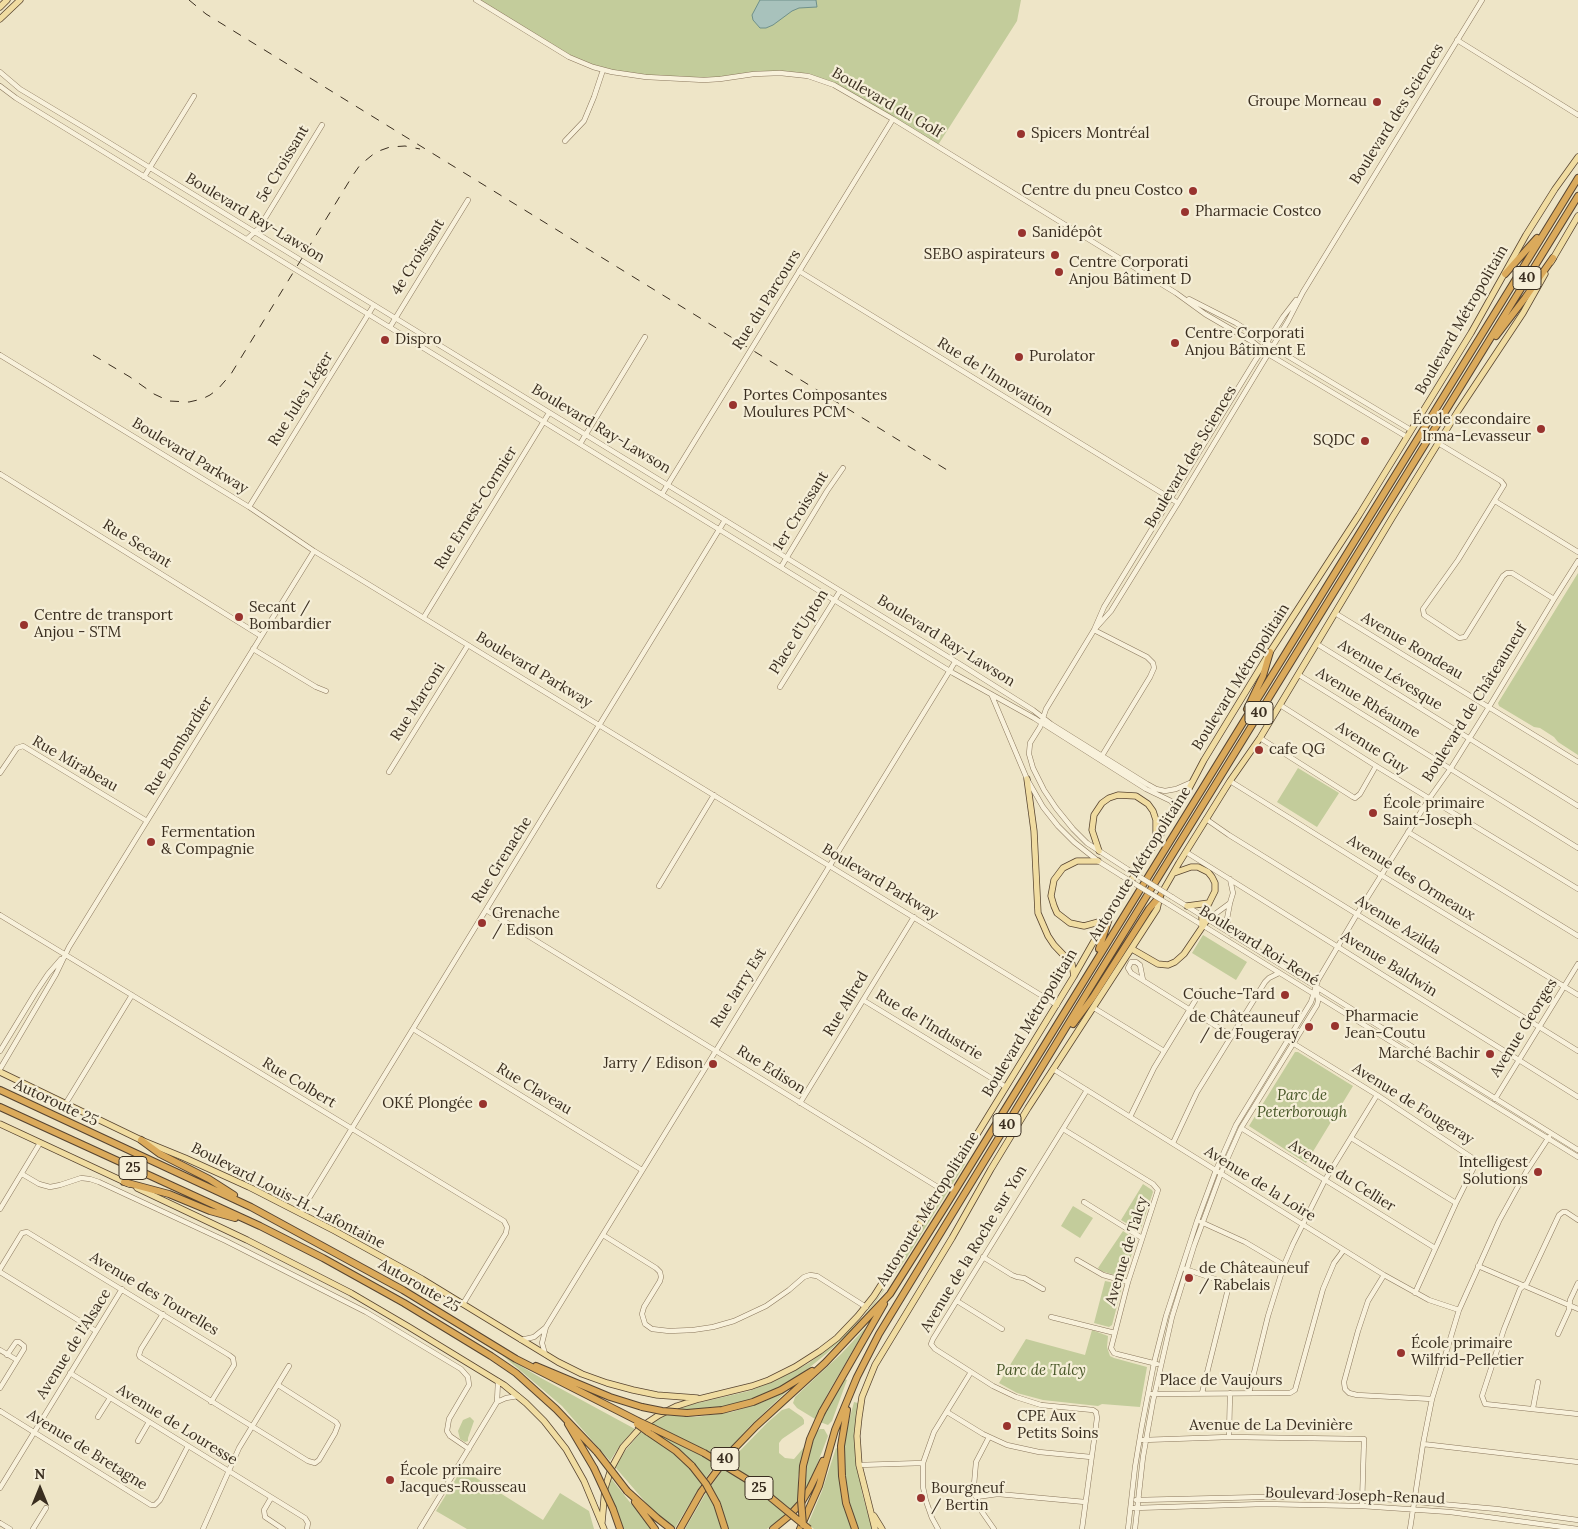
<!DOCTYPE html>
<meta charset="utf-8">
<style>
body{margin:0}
#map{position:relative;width:1578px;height:1529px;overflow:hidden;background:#eee5c7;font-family:Lora,serif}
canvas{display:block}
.north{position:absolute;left:15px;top:1464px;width:50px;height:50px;-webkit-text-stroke:4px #f5eed7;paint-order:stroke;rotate:0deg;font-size:14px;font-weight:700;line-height:20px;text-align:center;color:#3a2e20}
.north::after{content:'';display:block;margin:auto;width:18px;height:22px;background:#3a2e20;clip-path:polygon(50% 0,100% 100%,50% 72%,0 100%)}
</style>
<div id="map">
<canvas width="1578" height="1529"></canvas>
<div class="north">N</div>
</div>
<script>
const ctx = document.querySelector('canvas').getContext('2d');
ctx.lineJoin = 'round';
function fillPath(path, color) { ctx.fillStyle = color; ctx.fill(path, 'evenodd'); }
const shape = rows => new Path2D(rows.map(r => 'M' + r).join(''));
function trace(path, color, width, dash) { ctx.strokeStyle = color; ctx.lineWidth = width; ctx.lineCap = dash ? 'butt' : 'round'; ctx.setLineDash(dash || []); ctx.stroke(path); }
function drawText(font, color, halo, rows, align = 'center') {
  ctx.font = font + ' Lora,serif'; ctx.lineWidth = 4.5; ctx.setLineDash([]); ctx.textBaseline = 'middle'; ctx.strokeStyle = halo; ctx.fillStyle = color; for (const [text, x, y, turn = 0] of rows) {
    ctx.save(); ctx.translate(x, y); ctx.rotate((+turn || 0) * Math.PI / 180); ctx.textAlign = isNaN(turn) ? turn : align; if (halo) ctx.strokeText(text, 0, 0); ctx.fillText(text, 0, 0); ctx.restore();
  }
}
fillPath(shape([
 [476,0,1021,0,1017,21,938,145,821,79,780,73,720,79,626,75,580,62],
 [1578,573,1578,755,1558,742,1554,737,1540,728,1534,727,1499,706,1498,703],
 [1298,768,1339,793,1317,827,1277,802],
 [1203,935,1247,962,1236,980,1192,953],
 [1295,1052,1298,1052,1353,1086,1306,1163,1249,1126],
 [963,1163,965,1164,907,1257,875,1303,853,1329,826,1354,804,1372,783,1386,747,1402,713,1409,676,1410,694,1404,749,1391,775,1381,809,1363,840,1339,862,1318,880,1295,929,1214],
 [1143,1184,1152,1190,1153,1192,1141,1228,1138,1230,1121,1220],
 [1073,1206,1093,1218,1080,1238,1061,1226],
 [1123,1231,1136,1240,1125,1276,1121,1277,1101,1271,1098,1268],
 [1105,1281,1120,1284,1122,1287,1112,1325,1109,1327,1094,1323],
 [867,1326,828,1393,815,1419,797,1408,793,1403,795,1397,841,1354],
 [1092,1330,1108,1336,1107,1347,1110,1356,1114,1358,1147,1367,1140,1407,1102,1404,1098,1406,1043,1400,1017,1393,999,1383,1026,1339,1085,1355],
 [502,1355,541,1378,635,1429,621,1444,610,1461,562,1406],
 [845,1379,847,1380,832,1421,828,1425,820,1422],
 [787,1391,750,1426,720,1459,651,1424,665,1415,696,1417,732,1412,763,1402],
 [854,1402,858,1403,854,1437,857,1463,862,1493,872,1529,858,1529,848,1497,845,1484,844,1453,845,1436],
 [789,1408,802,1417,804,1420,804,1424,782,1439,779,1443,779,1453,785,1458,794,1459,805,1446,798,1477,798,1503,792,1510,756,1482,728,1463,767,1423,782,1410],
 [470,1417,474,1421,468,1438,468,1441,465,1442,460,1439,458,1431,463,1420],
 [820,1429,824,1429,828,1436,813,1475,804,1493,808,1459,816,1432],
 [641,1432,661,1444,678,1457,690,1468,702,1483,675,1528,654,1512,615,1467,625,1451],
 [657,1434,693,1451,716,1464,706,1478,686,1455],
 [836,1448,838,1449,839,1476,842,1497,852,1529,814,1529,808,1524,822,1491],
 [724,1468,758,1491,787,1514,767,1529,729,1529,720,1503,711,1486],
 [462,1469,543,1520,560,1493,589,1511,594,1529,467,1529,436,1511],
 [610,1477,651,1529,624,1529,608,1488],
 [707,1491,716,1510,723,1529,685,1529]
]), '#c3cc9b');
const water = shape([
 [760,0,816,0,817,7,799,8,792,11,773,25,766,28,760,28,753,20,752,15,760,0]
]);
fillPath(water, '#a8c2bc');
trace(water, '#6f908a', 1);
const minor = shape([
 [476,0,569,57,593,67,612,72,646,77,704,80,720,79,754,74,780,73,808,76,834,85,893,119,1176,293,1205,314,1253,342,1268,354,1407,437],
 [1457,40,1578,115],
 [0,72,20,89,90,131,963,666,1033,710,1051,724,1147,784,1156,789,1165,791,1176,789,1192,782],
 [0,86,16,98,953,673,1034,718,1146,789,1171,801,1177,809],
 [565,141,584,121,594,97,603,70],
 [144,177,194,96],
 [247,239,259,228,322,125],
 [799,271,1178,503],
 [1189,299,1236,323,1281,352,1411,430],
 [390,327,468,200],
 [0,355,249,507,314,551,1057,1005],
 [1438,443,1501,481,1504,485,1458,560,1423,609,1424,615,1456,636,1459,638,1465,637,1503,576,1507,573,1512,573,1554,599],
 [580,444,645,337],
 [0,474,261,636],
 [662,494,893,119],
 [1495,501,1578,552],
 [249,507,374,305],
 [781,567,827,491,843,468],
 [1335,613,1578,762],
 [424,617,549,413],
 [1094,630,1111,611,1178,503,1288,321,1303,292,1482,0],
 [1094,630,1147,657,1153,663,1154,668,1150,677,1100,759],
 [1317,644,1578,806],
 [253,649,316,687,326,691],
 [1299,675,1578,848],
 [780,687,840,591],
 [992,696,1027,779,1043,807,1058,826,1074,842,1098,861,1122,876],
 [1280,705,1376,766,1578,889],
 [1260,738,1353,797,1355,798,1360,794,1376,766],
 [389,772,468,645],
 [0,773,17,748,23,746,147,821],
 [1230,781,1381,875,1578,995],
 [1206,819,1229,835,1578,1051],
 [1408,832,1578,936],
 [1186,852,1578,1097],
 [1127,869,1087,843,1073,829,1056,808,1044,790,1033,768,1029,754,1030,743,1040,727,1046,709,1094,630,1104,607,1253,364,1283,317,1296,300],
 [1230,879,1233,893,1230,903,1227,919,1232,935],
 [659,886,714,795],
 [1172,897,1578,1150],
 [1168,904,1578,1157],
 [486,910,941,1189],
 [0,915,504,1221,507,1227,506,1233,463,1304],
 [1207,920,1230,903],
 [1143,980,1140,965,1136,962,1131,962,1128,968,1131,973,1232,1036],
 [863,1000,1006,1087],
 [1094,1008,1164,1051],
 [413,1029,642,1170],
 [1291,1042,1377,1095,1477,1161,1456,1203,1415,1293],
 [0,1051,36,992,48,974,61,959],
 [0,1069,56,974,69,947,314,551],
 [1053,1069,1384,1275,1429,1300,1459,1310],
 [1495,1099,1578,964],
 [66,1103,132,995],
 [800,1103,914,917],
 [1130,1117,1154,1068,1201,991],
 [1241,1128,1435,1248],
 [1063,1129,1153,1184,1158,1190,1128,1282,1111,1348,1114,1353,1117,1354,1157,1364],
 [1351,1138,1456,1203],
 [1173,1143,1197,1092,1265,982,1269,978,1279,973],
 [22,1174,39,1184,50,1187,60,1185,81,1178,90,1179,99,1182,226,1241,366,1312,461,1369,468,1377,469,1385,449,1419,447,1431,450,1436,469,1449],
 [1084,1202,1142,1238],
 [0,1209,40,1143],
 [300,1213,725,520],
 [1578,1220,1566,1212,1563,1212,1559,1215,1527,1283,1520,1289,1504,1329,1482,1396,1485,1404,1578,1414],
 [1201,1222,1245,1242,1284,1265],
 [603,1235,656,1268,660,1272,661,1277,660,1281,644,1307,642,1314,645,1324,652,1329,669,1331,693,1330,713,1327,734,1321,766,1306,789,1290,804,1277,810,1275,817,1276,866,1307],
 [983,1257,1012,1275,1017,1277,1024,1278,1043,1289],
 [1077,1260,1103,1275,1128,1282],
 [1478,1266,1578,1309],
 [0,1269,22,1233,27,1232,229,1355,233,1358,234,1365,211,1402],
 [1185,1269,1227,1283,1229,1285,1202,1393],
 [0,1272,96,1331],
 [1384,1275,1368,1301,1358,1331,1347,1371,1344,1382,1345,1389,1349,1393,1357,1395,1432,1399],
 [957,1301,1002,1329],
 [163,1314,141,1349,139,1355,140,1357,308,1461,315,1463,319,1460,335,1433,338,1425,336,1422,278,1385],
 [1051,1317,1115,1333],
 [1558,1334,1569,1310,1570,1300,1578,1283],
 [521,1340,534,1337,545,1328],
 [0,1350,17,1360],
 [545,1354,542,1343,546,1327,955,662],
 [70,1373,305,1518,308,1523,307,1529],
 [0,1388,24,1349,24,1346,19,1342,16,1342,7,1355],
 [1249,1393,1268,1316,1284,1265,1293,1244,1325,1180,1377,1095],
 [1152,1394,1290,1393,1295,1390,1323,1289,1334,1263,1343,1251],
 [497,1402,506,1398,518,1396],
 [1533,1408,1538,1382],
 [0,1411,151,1505,155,1505,160,1500,188,1446],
 [947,1412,983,1434,1007,1445,1039,1452,1091,1457],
 [98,1417,110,1398],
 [989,1437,976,1462,974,1485,980,1509,994,1529],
 [1229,1437,1230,1393],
 [1143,1440,1229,1437,1364,1439,1362,1506],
 [138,1441,149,1422],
 [1423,1444,1578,1462],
 [859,1465,923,1463],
 [0,1488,122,1289],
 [976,1497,998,1494,1085,1502],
 [271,1498,264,1510,265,1517,283,1529],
 [1136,1500,1263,1497,1362,1497,1497,1509,1578,1520],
 [1134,1508,1264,1504,1362,1506,1450,1512,1578,1529],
 [0,1523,10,1529],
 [33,1529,46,1508],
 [203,1529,239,1448,289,1366],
 [420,1529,497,1402,498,1381],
 [938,1529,932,1518,926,1501,923,1487,923,1463,934,1432,971,1372],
 [1082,1529,1097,1418,1096,1412,1093,1410,1041,1405,1016,1397,993,1386,935,1349,931,1344,933,1339,1087,1090],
 [1128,1529,1135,1467,1142,1425,1154,1363,1166,1316,1197,1221,1216,1170,1236,1125,1311,1002,1318,980,1357,914,1429,799,1451,768,1489,707,1554,599,1578,561],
 [1135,1529,1143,1457,1153,1401,1172,1317,1194,1246,1221,1173,1241,1128,1317,1005,1318,1001,1317,991],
 [1410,1529,1423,1444,1432,1399,1459,1310,1499,1221,1526,1172,1549,1137]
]);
const major = shape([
 [0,7,7,0],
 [0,19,20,0],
 [1551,262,1578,216],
 [1027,779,1034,831,1038,913,1048,936,1054,945,1072,964,1074,976],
 [1099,851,1092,830,1094,815,1102,803,1109,798,1118,795,1136,796,1148,804,1153,811,1156,820,1156,840],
 [1098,861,1077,861,1063,868,1054,880,1051,896,1054,906,1057,913,1070,923,1084,926,1106,920],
 [1174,873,1191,867,1198,867,1208,872,1212,877,1215,883,1215,891,1202,917,1202,926],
 [1187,906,1209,903],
 [1132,949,1158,964,1168,965,1175,962,1184,954,1207,920],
 [0,1072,141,1140,185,1158,249,1187,335,1231,422,1279,558,1362,582,1374,607,1383,633,1390,657,1395,697,1398],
 [0,1124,129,1184],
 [137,1188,247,1240,351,1293,409,1327,504,1385,526,1403,544,1421,566,1449,584,1481,604,1529],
 [874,1516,882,1529],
 [602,1522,605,1488,611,1469,623,1447,641,1427,659,1415,677,1406,699,1399,752,1386,769,1380,795,1367,820,1351,837,1338,858,1316,874,1296,979,1131,1074,976,1106,920,1185,796,1204,760,1270,652,1359,515,1471,333,1526,235,1555,189,1578,157],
 [875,1529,859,1465,857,1436,859,1417,862,1397,875,1365,952,1238,991,1169,1028,1108,1157,909,1160,896,1179,863,1230,781,1260,738,1392,518,1458,411,1523,313,1545,274]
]);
const highway = shape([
 [1505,274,1537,238],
 [1496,336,1525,298,1553,258],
 [1247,709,1263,676,1270,652],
 [1099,949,1111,912],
 [1073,1024,1093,997,1149,909,1160,896],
 [0,1090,251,1207,403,1290,516,1359,638,1421],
 [0,1107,260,1226,323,1258,404,1303,491,1356,516,1373,556,1409,597,1452],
 [141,1140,160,1154,209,1179,234,1195],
 [124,1182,169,1194,210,1211,235,1218],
 [536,1366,610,1397,642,1407],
 [847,1410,841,1446,842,1476,846,1503,855,1529],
 [822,1412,884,1304],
 [687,1413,722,1410,753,1402,781,1390,812,1371],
 [568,1424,594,1468],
 [653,1428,704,1453],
 [648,1432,676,1451,692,1466],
 [627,1491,657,1518,671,1529],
 [635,1502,655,1529],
 [717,1504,725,1529],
 [613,1509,620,1529],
 [680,1529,701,1492,731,1452,756,1426,825,1363,890,1294,948,1202,1578,178],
 [773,1529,789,1516,801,1503,810,1488,823,1461],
 [800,1529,819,1486,835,1430,857,1377,879,1334,1087,993,1578,196]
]);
trace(minor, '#8a775d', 5.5);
trace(major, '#584531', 7);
trace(highway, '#584531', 8);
trace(minor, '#f8f1db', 4.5);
trace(major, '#f0dca1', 5.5);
trace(highway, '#dbaa5b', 6);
trace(shape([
 [189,0,206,14,952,473],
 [93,355,130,377,154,394,169,401,189,402,202,399,210,395,218,389,231,374,353,175,360,165,376,152,390,147,405,146,420,149]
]), '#3a2e20', 1, [9, 9]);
const minorBridge = shape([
 [1127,869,1172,897],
 [1122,876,1168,904]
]);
const highwayBridge = shape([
 [642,1407,662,1411,687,1413],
 [638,1421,653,1428],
 [637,1424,648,1432],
 [597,1452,627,1491],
 [704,1453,753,1483,809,1529],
 [692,1466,706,1484,717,1504],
 [594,1468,613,1509],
 [803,1525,801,1500,803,1466,810,1439,822,1412]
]);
trace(minorBridge, '#8a775d', 5.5, []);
trace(highwayBridge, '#584531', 8, []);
trace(minorBridge, '#f8f1db', 4.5);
trace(highwayBridge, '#dbaa5b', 6);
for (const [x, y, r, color] of [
 [1377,102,5,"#98332e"],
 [1021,134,5,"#98332e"],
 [1193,191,5,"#98332e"],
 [1185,212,5,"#98332e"],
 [1022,233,5,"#98332e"],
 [1055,255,5,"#98332e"],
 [1059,272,5,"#98332e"],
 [385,340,5,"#98332e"],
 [1175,343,5,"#98332e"],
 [1019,357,5,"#98332e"],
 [733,405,5,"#98332e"],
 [1541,429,5,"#98332e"],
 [1365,441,5,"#98332e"],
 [239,617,5,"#98332e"],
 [24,625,5,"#98332e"],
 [1259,750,5,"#98332e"],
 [1373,813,5,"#98332e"],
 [151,842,5,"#98332e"],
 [482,923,5,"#98332e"],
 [1285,995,5,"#98332e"],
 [1335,1026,5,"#98332e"],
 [1309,1027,5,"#98332e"],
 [1490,1054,5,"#98332e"],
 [713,1064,5,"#98332e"],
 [483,1104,5,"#98332e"],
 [1538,1172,5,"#98332e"],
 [1189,1278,5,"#98332e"],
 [1401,1353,5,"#98332e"],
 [1007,1426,5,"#98332e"],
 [390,1480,5,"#98332e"],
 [921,1498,5,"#98332e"]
]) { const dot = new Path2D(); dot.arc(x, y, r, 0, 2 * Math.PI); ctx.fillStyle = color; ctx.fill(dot); trace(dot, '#f5eed7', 2); }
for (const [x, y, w] of [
 [1527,278,28],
 [1259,713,28],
 [1007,1125,28],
 [133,1168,28],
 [725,1459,28],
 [759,1488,28]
]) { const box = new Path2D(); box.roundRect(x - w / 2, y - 11.5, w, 23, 4); ctx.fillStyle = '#f5eed7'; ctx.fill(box); trace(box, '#3a2e20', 1); }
drawText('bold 14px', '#3a2e20', null, [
 ["40",1527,278],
 ["40",1259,713],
 ["40",1007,1125],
 ["25",133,1168],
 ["40",725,1459],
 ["25",759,1488]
]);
drawText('15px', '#3a2e20', '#f5eed7', [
 ["Groupe Morneau",1367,102,"right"],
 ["Spicers Montréal",1031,134],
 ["Centre du pneu Costco",1183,191,"right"],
 ["Pharmacie Costco",1195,212],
 ["Sanidépôt",1032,233],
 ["SEBO aspirateurs",1045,255,"right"],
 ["Centre Corporati",1069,263],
 ["Anjou Bâtiment D",1069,280],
 ["Centre Corporati",1185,334],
 ["Anjou Bâtiment E",1185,351],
 ["Dispro",395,340],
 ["Purolator",1029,357],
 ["Portes Composantes",743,396],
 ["Moulures PCM",743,413],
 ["École secondaire",1531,420,"right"],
 ["Irma-Levasseur",1531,437,"right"],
 ["SQDC",1355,441,"right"],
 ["Secant /",249,608],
 ["Bombardier",249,625],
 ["Centre de transport",34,616],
 ["Anjou - STM",34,633],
 ["cafe QG",1269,750],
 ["École primaire",1383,804],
 ["Saint-Joseph",1383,821],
 ["Fermentation",161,833],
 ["& Compagnie",161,850],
 ["Grenache",492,914],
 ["/ Edison",492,931],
 ["Couche-Tard",1275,995,"right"],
 ["Pharmacie",1345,1017],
 ["Jean-Coutu",1345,1034],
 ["de Châteauneuf",1299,1018,"right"],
 ["/ de Fougeray",1299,1035,"right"],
 ["Marché Bachir",1480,1054,"right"],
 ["Jarry / Edison",703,1064,"right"],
 ["OKÉ Plongée",473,1104,"right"],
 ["Intelligest",1528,1163,"right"],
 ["Solutions",1528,1180,"right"],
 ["de Châteauneuf",1199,1269],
 ["/ Rabelais",1199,1286],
 ["École primaire",1411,1344],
 ["Wilfrid-Pelletier",1411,1361],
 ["CPE Aux",1017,1417],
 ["Petits Soins",1017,1434],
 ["École primaire",400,1471],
 ["Jacques-Rousseau",400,1488],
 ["Bourgneuf",931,1489],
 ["/ Bertin",931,1506]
], 'left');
drawText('15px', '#3a2e20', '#f5eed7', [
 ["Boulevard du Golf",887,103,30],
 ["Boulevard des Sciences",1397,114,-58],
 ["5e Croissant",283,164,-59],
 ["Boulevard Ray-Lawson",255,218,31],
 ["4e Croissant",418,257,-58],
 ["Rue du Parcours",767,300,-58],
 ["Boulevard Métropolitain",1462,320,-60],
 ["Rue de l'Innovation",995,377,32],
 ["Rue Jules Léger",301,399,-58],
 ["Boulevard Ray-Lawson",601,429,31],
 ["Boulevard Parkway",190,456,31],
 ["Boulevard des Sciences",1191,457,-59],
 ["Rue Ernest-Cormier",476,508,-58],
 ["1er Croissant",801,511,-58],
 ["Rue Secant",137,544,32],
 ["Place d'Upton",799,632,-58],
 ["Boulevard Ray-Lawson",946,641,32],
 ["Avenue Rondeau",1412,646,31],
 ["Boulevard Parkway",534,670,31],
 ["Avenue Lévesque",1390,675,32],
 ["Boulevard Métropolitain",1241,677,-58],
 ["Rue Marconi",418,702,-58],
 ["Avenue Rhéaume",1368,703,32],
 ["Boulevard de Châteauneuf",1475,703,-58],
 ["Rue Bombardier",179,746,-58],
 ["Avenue Guy",1372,748,33],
 ["Rue Mirabeau",75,764,30],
 ["Rue Grenache",502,860,-58],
 ["Autoroute Métropolitaine",1140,864,-58],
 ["Avenue des Ormeaux",1411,878,32],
 ["Boulevard Parkway",880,882,31],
 ["Avenue Azilda",1398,925,32],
 ["Boulevard Roi-René",1259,946,32],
 ["Avenue Baldwin",1389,964,32],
 ["Rue Jarry Est",739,988,-58],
 ["Rue Alfred",846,1004,-59],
 ["Boulevard Métropolitain",1030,1023,-59],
 ["Rue de l'Industrie",929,1025,31],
 ["Avenue Georges",1524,1028,-58],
 ["Rue Edison",771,1070,32],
 ["Rue Colbert",299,1083,31],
 ["Rue Claveau",534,1089,31],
 ["Autoroute 25",56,1103,25],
 ["Avenue de Fougeray",1413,1104,32],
 ["Avenue du Cellier",1342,1176,32],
 ["Avenue de la Loire",1260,1184,32],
 ["Boulevard Louis-H.-Lafontaine",288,1196,27],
 ["Autoroute Métropolitaine",928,1209,-58],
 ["Avenue de la Roche sur Yon",974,1249,-59],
 ["Avenue de Talcy",1127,1251,-73],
 ["Autoroute 25",419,1286,30],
 ["Avenue des Tourelles",154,1294,31],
 ["Avenue de l'Alsace",74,1344,-58],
 ["Place de Vaujours",1221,1381],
 ["Avenue de Louresse",177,1425,32],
 ["Avenue de La Devinière",1271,1426],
 ["Avenue de Bretagne",87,1450,32],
 ["Boulevard Joseph-Renaud",1355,1496,2]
]);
drawText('italic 15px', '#475627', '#f5eed7', [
 ["Parc de",1302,1096],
 ["Peterborough",1302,1113],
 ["Parc de Talcy",1041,1371]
]);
</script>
